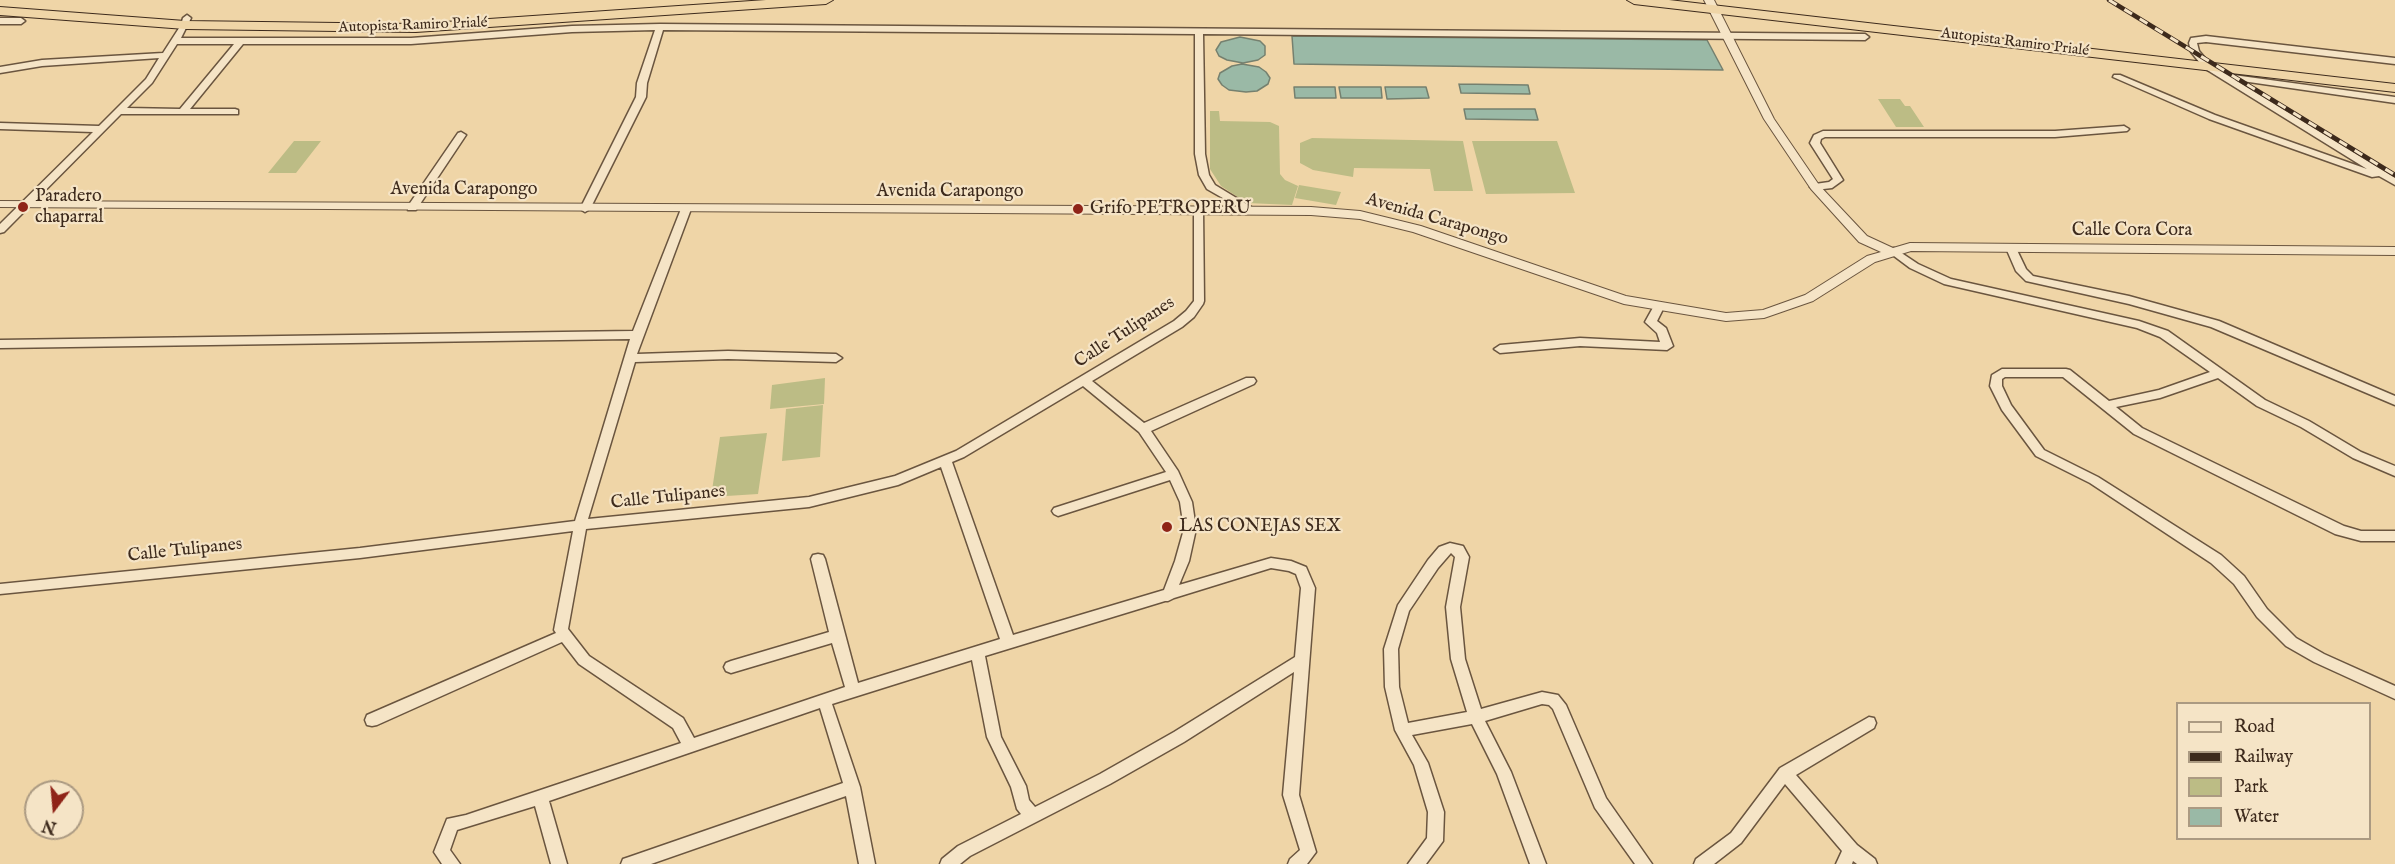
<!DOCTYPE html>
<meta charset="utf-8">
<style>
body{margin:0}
#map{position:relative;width:2395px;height:864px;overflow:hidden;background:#efd5a7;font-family:"IM FELL English",serif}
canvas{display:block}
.legend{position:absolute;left:2176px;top:702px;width:195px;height:138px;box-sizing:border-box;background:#f5e4c6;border:2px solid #ab9a82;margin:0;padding:8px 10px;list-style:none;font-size:18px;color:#3d2a1c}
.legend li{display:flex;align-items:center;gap:12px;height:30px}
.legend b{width:30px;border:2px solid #ab9a82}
.north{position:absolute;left:24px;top:780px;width:60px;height:60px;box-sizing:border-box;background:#f5e4c6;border:2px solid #ab9a82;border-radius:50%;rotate:196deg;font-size:16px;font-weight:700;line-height:24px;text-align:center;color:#3d2a1c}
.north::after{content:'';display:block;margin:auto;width:21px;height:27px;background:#8f2418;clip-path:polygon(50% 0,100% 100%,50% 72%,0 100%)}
</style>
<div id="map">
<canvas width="2395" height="864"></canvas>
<ul class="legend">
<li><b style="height:8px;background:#f5e4c6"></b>Road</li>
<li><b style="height:8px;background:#3d2a1c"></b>Railway</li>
<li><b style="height:16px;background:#bcbc85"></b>Park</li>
<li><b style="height:16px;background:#9ab9a6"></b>Water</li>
</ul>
<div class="north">N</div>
</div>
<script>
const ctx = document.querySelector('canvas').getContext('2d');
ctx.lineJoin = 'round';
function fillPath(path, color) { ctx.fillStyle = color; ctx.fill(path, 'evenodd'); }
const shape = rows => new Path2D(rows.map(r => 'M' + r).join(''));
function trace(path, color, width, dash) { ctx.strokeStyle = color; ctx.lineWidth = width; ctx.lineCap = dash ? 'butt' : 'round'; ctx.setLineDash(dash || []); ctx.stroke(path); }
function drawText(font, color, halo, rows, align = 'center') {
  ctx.font = font + ' "IM FELL English",serif'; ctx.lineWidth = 4.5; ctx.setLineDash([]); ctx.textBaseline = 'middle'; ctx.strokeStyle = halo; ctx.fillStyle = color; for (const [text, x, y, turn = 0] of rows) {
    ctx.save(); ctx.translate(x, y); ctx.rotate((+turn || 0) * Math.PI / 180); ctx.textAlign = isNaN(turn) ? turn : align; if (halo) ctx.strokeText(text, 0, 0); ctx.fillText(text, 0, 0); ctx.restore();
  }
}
fillPath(shape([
 [1878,99,1900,99,1905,106,1910,106,1924,127,1896,127],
 [1210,111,1219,111,1220,121,1270,122,1279,126,1280,174,1285,180,1298,186,1292,205,1247,203,1221,186,1210,169],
 [1312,138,1463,141,1473,191,1434,191,1430,169,1354,168,1353,177,1313,170,1300,163,1300,143],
 [294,141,321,141,296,173,268,173],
 [1472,141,1557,141,1575,193,1486,194],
 [1299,185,1341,192,1336,205,1295,198],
 [825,378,824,404,770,409,772,385],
 [823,405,820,457,782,461,786,409],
 [767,433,758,494,711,497,720,437]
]), '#bcbc85');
const water = shape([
 [1292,36,1707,40,1723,70,1294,64,1292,36],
 [1240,37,1260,41,1265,46,1265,55,1258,60,1243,63,1227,60,1219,56,1216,50,1221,42,1240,37],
 [1242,64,1259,67,1266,72,1270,78,1268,84,1257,91,1246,92,1229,90,1222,85,1218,79,1220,73,1232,66,1242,64],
 [1459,84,1528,85,1530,94,1461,93,1459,84],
 [1294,87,1335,87,1336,98,1295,98,1294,87],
 [1339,87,1381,87,1382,98,1341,98,1339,87],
 [1385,87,1426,87,1429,98,1387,99,1385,87],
 [1464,109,1535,109,1538,120,1466,119,1464,109]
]);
fillPath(water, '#9ab9a6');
trace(water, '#75806f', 1.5);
const minor = shape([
 [187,15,191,18,181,38,411,38,572,26,660,24,1865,34,1869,37,1865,40,1203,34,1205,154,1209,175,1215,185,1253,208,1253,212,1249,213,1207,189,1199,175,1195,154,1195,34,663,30,647,83,646,97,590,209,585,212,580,209,636,97,637,83,655,30,572,32,411,44,243,44,190,109,235,109,238,110,238,114,121,114,4,232,0,233,0,224,93,132,0,129,0,123,99,126,146,79,159,58,42,66,0,73,0,67,42,60,163,53,181,25,183,18,187,15],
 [177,44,234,44,180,109,127,108,152,83,177,44],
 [0,18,21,18,25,21,21,24,0,24,0,18],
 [2206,36,2395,58,2395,64,2206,42,2197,43,2199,51,2210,64,2226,74,2395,97,2395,103,2235,80,2395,178,2395,185,2379,176,2372,177,2209,119,2113,77,2114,75,2120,75,2215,115,2367,169,2204,68,2191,52,2189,43,2191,38,2206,36],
 [2124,126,2129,129,2127,131,2055,137,1825,137,1821,139,1820,143,1843,180,1832,188,1815,190,1810,187,1815,184,1829,182,1833,179,1810,143,1814,135,1823,131,2055,131,2124,126],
 [461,132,466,135,416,210,408,210,408,206,458,133,461,132],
 [686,206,691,209,637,354,728,351,836,354,842,358,836,362,728,359,635,362,588,519,809,497,895,476,956,451,1174,321,1186,311,1194,301,1194,211,1195,209,1203,209,1204,301,1203,304,1194,317,1182,327,1092,381,1144,423,1246,378,1254,378,1256,381,1254,384,1151,431,1178,471,1192,502,1196,529,1189,561,1179,585,1271,558,1291,561,1306,567,1315,588,1299,795,1316,852,1307,864,1288,864,1290,859,1300,850,1283,795,1294,672,1184,742,1110,784,970,856,960,864,940,864,942,859,958,846,1021,814,1017,809,1011,787,987,737,972,660,832,704,860,787,875,864,859,864,846,796,651,864,621,864,623,859,629,857,843,783,820,708,549,801,567,864,551,864,535,806,457,830,450,850,460,864,442,864,434,852,447,819,466,815,681,743,673,728,579,664,562,642,377,725,372,726,367,725,365,720,367,715,556,633,554,630,573,531,360,558,0,594,0,584,360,548,575,521,630,339,0,348,0,340,633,331,681,209,686,206],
 [1083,386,1139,432,1166,472,1054,508,1052,511,1054,514,1058,516,1170,480,1180,502,1184,529,1175,561,1164,590,1013,635,952,462,964,457,1083,386],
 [941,467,1000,639,858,683,825,559,823,555,818,554,813,555,811,559,829,632,731,661,726,663,724,667,726,671,731,673,832,643,845,687,694,738,683,718,589,656,568,629,586,529,809,507,898,485,941,467],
 [1271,568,1289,571,1296,574,1301,588,1295,657,1174,732,1100,774,1035,807,1029,800,1026,786,1001,737,985,656,1165,601,1168,601,1174,598,1271,568],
 [2011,245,2015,246,2026,269,2033,276,2129,296,2219,321,2395,396,2395,405,2211,327,2129,304,2026,281,2016,271,2006,248,2011,245],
 [1894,248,1918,264,1951,279,2139,321,2168,331,2265,400,2309,421,2361,452,2395,466,2395,476,2353,458,2301,427,2257,406,2218,378,2160,398,2116,407,2142,428,2344,526,2361,531,2395,531,2395,541,2361,541,2335,534,2134,434,2063,377,2005,377,2002,379,2002,386,2011,405,2044,450,2098,477,2221,555,2244,576,2267,609,2296,638,2324,654,2395,686,2395,699,2314,662,2286,646,2257,617,2234,584,2211,563,2090,483,2036,456,2002,410,1990,386,1992,375,2002,369,2066,369,2070,370,2109,401,2159,390,2210,372,2160,337,2137,328,1944,284,1910,268,1890,253,1889,251,1890,249,1894,248],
 [1659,303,1664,307,1657,321,1666,328,1673,346,1667,350,1580,346,1500,353,1494,349,1500,345,1580,338,1660,342,1657,333,1645,322,1655,304,1659,303],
 [1450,543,1463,546,1469,557,1460,607,1465,659,1481,709,1542,692,1558,695,1566,705,1606,798,1652,864,1635,864,1595,808,1553,709,1549,705,1542,704,1485,721,1511,772,1546,864,1530,864,1497,774,1472,724,1412,735,1428,763,1444,812,1443,841,1426,864,1408,864,1427,838,1428,812,1414,765,1395,730,1385,687,1384,649,1398,605,1428,560,1439,547,1450,543],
 [1451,553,1455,557,1446,607,1451,659,1467,712,1408,723,1399,687,1398,649,1409,611,1438,568,1451,553],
 [1869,717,1874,718,1876,723,1874,728,1796,775,1857,845,1875,859,1877,864,1857,864,1853,861,1852,864,1836,864,1842,851,1785,784,1741,843,1714,864,1694,864,1696,859,1731,833,1780,768,1869,717]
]);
const tertiary = shape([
 [1704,0,1714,0,1774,119,1819,185,1867,236,1893,248,1910,243,2395,247,2395,255,1911,251,1875,262,1813,301,1764,318,1726,321,1624,304,1413,232,1360,219,1311,215,0,207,0,201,1311,207,1360,211,1421,226,1626,296,1726,313,1763,310,1805,295,1867,256,1881,252,1859,242,1811,189,1764,119,1704,0]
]);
const trunk = shape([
 [766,0,833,0,826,4,416,32,185,29,0,15,0,7,185,21,416,24,766,0],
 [1627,0,1669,0,2395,84,2395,92,1634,4,1627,0]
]);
trace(minor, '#6a553f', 3);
trace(tertiary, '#6a553f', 2);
trace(trunk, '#3d2a1c', 2);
fillPath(minor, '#f5e4c6');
fillPath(tertiary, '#f5e4c6');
fillPath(trunk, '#efd5a7');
const rail = shape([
 [2109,0,2395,175]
]);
trace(rail, '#3d2a1c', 4.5);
trace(rail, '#f5e4c6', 3, [9]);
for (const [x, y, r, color] of [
 [23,207,6,"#8f2418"],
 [1078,209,6,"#8f2418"],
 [1167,527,6,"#8f2418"]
]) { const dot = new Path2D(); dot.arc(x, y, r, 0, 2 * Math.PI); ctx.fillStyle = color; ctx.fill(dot); trace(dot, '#f5e4c6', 2); }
drawText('15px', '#3d2a1c', '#f5e4c6', [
 ["Autopista Ramiro Prialé",413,26,-2],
 ["Autopista Ramiro Prialé",2015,43,7]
]);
drawText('18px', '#3d2a1c', '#f5e4c6', [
 ["Avenida Carapongo",464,190],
 ["Avenida Carapongo",950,192],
 ["Avenida Carapongo",1437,220,16],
 ["Calle Cora Cora",2132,231],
 ["Calle Tulipanes",1125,333,-33],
 ["Calle Tulipanes",668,498,-6],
 ["Calle Tulipanes",185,551,-6]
]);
drawText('18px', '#3d2a1c', '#f5e4c6', [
 ["Paradero",35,197],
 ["chaparral",35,218],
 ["Grifo PETROPERU",1090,209],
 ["LAS CONEJAS SEX",1179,527]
], 'left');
</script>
